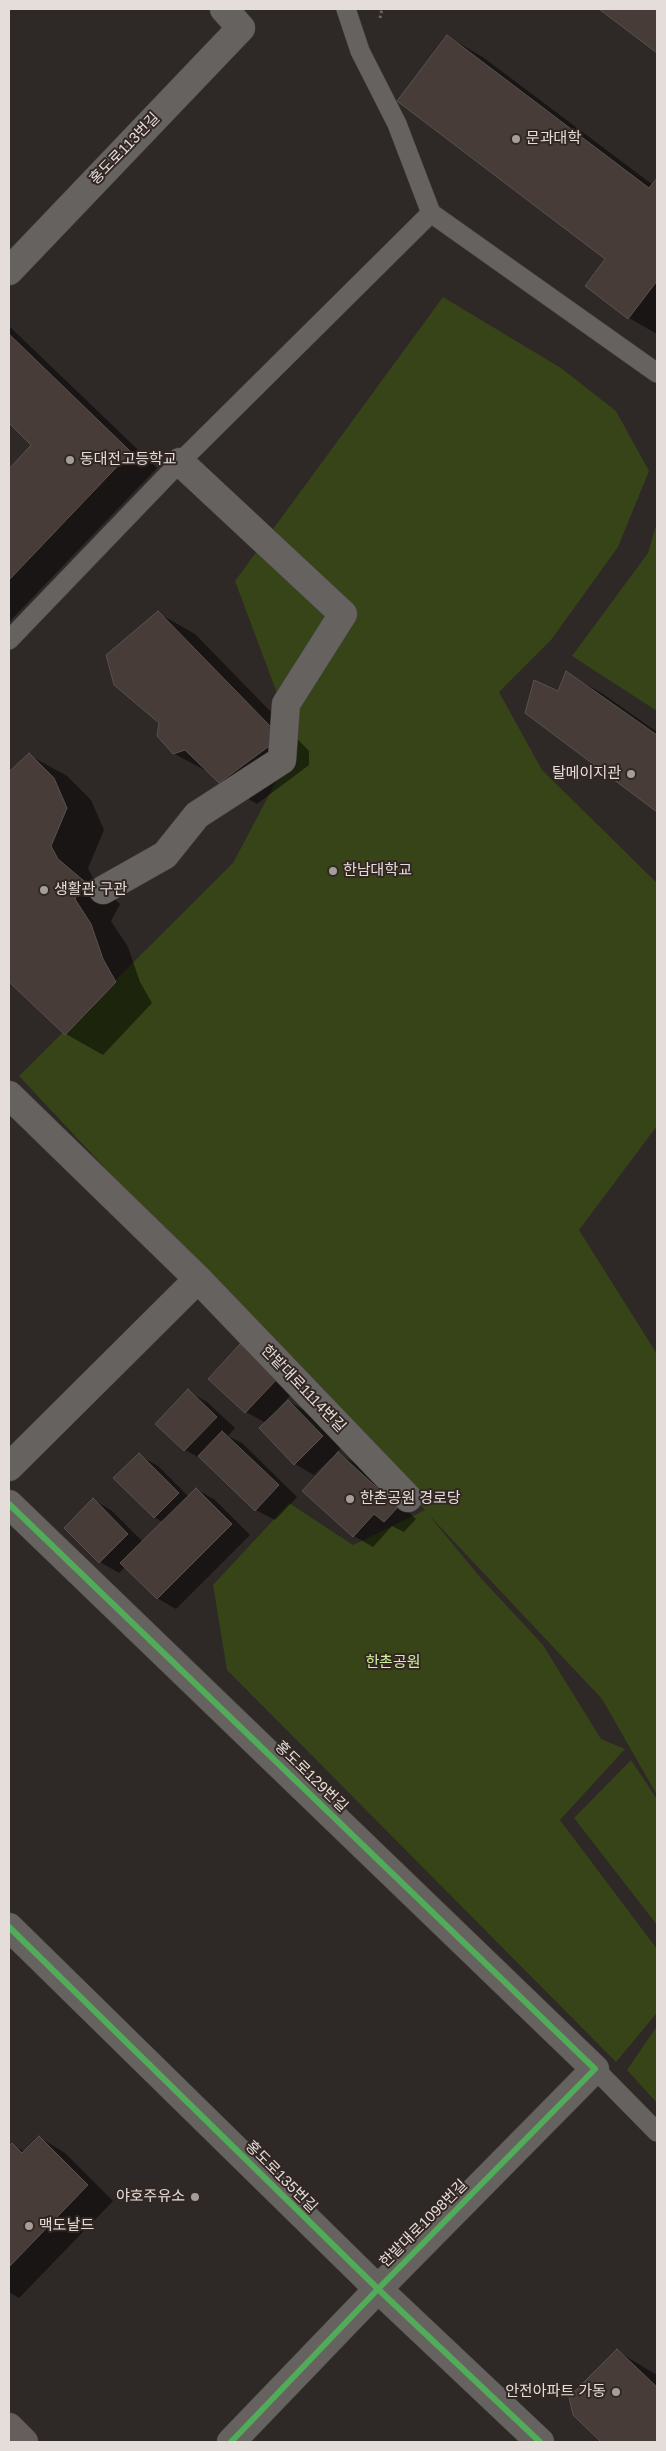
<!DOCTYPE html>
<meta charset="utf-8">
<style>
body{margin:0}
#map{position:relative;width:666px;height:2451px;overflow:hidden;background:#2e2826;font-family:Arial,sans-serif}
canvas{display:block}
.frame{position:absolute;inset:0;border:10px solid #e4ddda;pointer-events:none}
</style>
<div id="map">
<canvas width="666" height="2451"></canvas>
<div class="frame"></div>
</div>
<script>
const ctx = document.querySelector('canvas').getContext('2d');
ctx.lineJoin = 'round';
function fillPath(path, color) { ctx.fillStyle = color; ctx.fill(path, 'evenodd'); }
const shape = rows => new Path2D(rows.map(r => 'M' + r).join(''));
function trace(path, color, width, dash) { ctx.strokeStyle = color; ctx.lineWidth = width; ctx.lineCap = dash ? 'butt' : 'round'; ctx.setLineDash(dash || []); ctx.stroke(path); }
function drawText(font, color, halo, rows, align = 'center') {
  ctx.font = font + ' Arial,"Noto Sans KR",sans-serif'; ctx.lineWidth = 4; ctx.setLineDash([]); ctx.textBaseline = 'middle'; ctx.strokeStyle = halo; ctx.fillStyle = color; for (const [text, x, y, turn = 0] of rows) {
    ctx.save(); ctx.translate(x, y); ctx.rotate((+turn || 0) * Math.PI / 180); ctx.textAlign = isNaN(turn) ? turn : align; if (halo) ctx.strokeText(text, 0, 0); ctx.fillText(text, 0, 0); ctx.restore();
  }
}
fillPath(shape([
 [443,297,561,368,616,411,649,471,618,547,551,640,499,692,542,770,657,883,657,1126,579,1230,657,1354,657,1795,602,1699,428,1514,479,1576,543,1645,601,1739,625,1749,560,1820,657,1949,657,2013,616,2062,227,1670,213,1585,289,1503,353,1545,425,1510,19,1076,233,863,296,744,235,581],
 [657,522,657,711,572,656,648,553],
 [631,1760,657,1799,657,1925,574,1818],
 [657,2026,657,2103,627,2070]
]), '#364417');
fillPath(shape([
 [601,9,657,9,657,51],
 [447,36,484,58,653,185,657,180,657,334,629,318,586,285,606,259],
 [9,326,157,468,9,622,9,470,33,445,9,422],
 [158,613,195,634,309,751,309,765,257,804,220,782,212,774,173,753,161,723],
 [566,673,603,694,657,732,657,811,526,712,559,693],
 [29,755,67,776,91,800,104,830,88,868,95,882,120,904,111,921,128,947,140,982,152,1003,103,1055,66,1034,9,981,9,774],
 [241,1345,260,1356,296,1389,279,1408,280,1409,288,1401,307,1412,341,1448,336,1453,357,1464,416,1519,404,1532,392,1526,373,1547,354,1536,304,1490,332,1459,331,1458,314,1475,295,1464,266,1423,246,1412,209,1379],
 [188,1391,207,1402,235,1428,228,1436,242,1443,297,1497,275,1520,256,1510,204,1460,185,1450,157,1424],
 [139,1455,158,1466,189,1497,196,1489,215,1500,250,1535,176,1609,157,1598,125,1567,119,1573,100,1562,66,1528,94,1500,112,1511,143,1542,163,1522,154,1517],
 [39,2137,65,2153,113,2201,19,2298,9,2292,9,2148,12,2145,25,2152],
 [617,2351,657,2375,657,2442,603,2442,574,2414]
]), '#0007');
const building = shape([
 [599,9,657,9,657,53,599,9],
 [447,35,649,188,657,178,657,281,628,319,585,286,605,259,397,101,447,35],
 [9,334,131,452,9,580,9,469,31,445,9,423,9,334],
 [158,611,272,728,272,744,219,783,185,750,173,754,157,736,159,723,114,685,106,655,158,611],
 [566,671,657,735,657,812,525,713,534,680,558,691,566,671],
 [29,753,54,778,67,808,51,846,58,859,84,881,75,899,91,924,103,959,116,982,65,1035,9,982,9,772,29,753],
 [240,1344,278,1378,245,1413,208,1379,240,1344],
 [188,1389,217,1417,184,1451,155,1424,188,1389],
 [288,1400,323,1436,294,1465,259,1428,288,1400],
 [222,1431,279,1485,255,1511,198,1456,222,1431],
 [338,1452,398,1507,384,1522,374,1514,353,1537,302,1491,338,1452],
 [139,1453,179,1493,154,1518,113,1478,139,1453],
 [196,1488,232,1524,157,1599,120,1563,196,1488],
 [93,1498,128,1534,99,1563,64,1528,93,1498],
 [39,2136,88,2185,9,2267,9,2146,12,2143,22,2153,39,2136],
 [617,2349,657,2387,657,2442,601,2442,573,2415,569,2397,617,2349]
]);
fillPath(building, '#483c38');
trace(building, '#575250', 1);
const lane = shape([
 [346,9,360,51,397,124,431,213],
 [9,640,180,462,431,213,657,373],
 [595,2069,657,2132]
]);
const street = shape([
 [9,271,241,28,224,9],
 [103,890,165,855,197,815,282,760,286,704,343,614,180,462],
 [9,1095,198,1279,408,1498],
 [9,1467,198,1279],
 [9,1504,595,2069,378,2289,231,2442],
 [9,1927,378,2289,540,2442]
]);
const primary = shape([
 [9,2427,24,2442]
]);
trace(lane, '#4b4644', 20);
trace(street, '#4b4644', 29);
trace(primary, '#4b4644', 29);
trace(shape([
 [380,18,382,9]
]), '#696462', 3, [2.5, 2.5]);
trace(lane, '#666260', 19);
trace(street, '#666260', 28);
trace(primary, '#665e5c', 28);
trace(shape([
 [9,1504,595,2069,378,2289,231,2442],
 [9,1927,378,2289,540,2442]
]), '#51ab58', 6);
for (const [x, y, r, color] of [
 [516,139,5,"#a49e9b"],
 [70,460,5,"#a49e9b"],
 [631,774,5,"#a49e9b"],
 [333,871,5,"#a49e9b"],
 [44,890,5,"#a49e9b"],
 [350,1499,5,"#a49e9b"],
 [195,2197,5,"#a49e9b"],
 [29,2226,5,"#a49e9b"],
 [616,2392,5,"#a49e9b"]
]) { const dot = new Path2D(); dot.arc(x, y, r, 0, 2 * Math.PI); ctx.fillStyle = color; ctx.fill(dot); trace(dot, '#322722', 2); }
drawText('15px', '#e4ddda', '#322722', [
 ["문과대학",526,139],
 ["동대전고등학교",80,460],
 ["탈메이지관",621,774,"right"],
 ["한남대학교",343,871],
 ["생활관 구관",54,890],
 ["한촌공원 경로당",360,1499],
 ["야호주유소",185,2197,"right"],
 ["맥도날드",39,2226],
 ["안전아파트 가동",606,2392,"right"]
], 'left');
drawText('15px', '#e4ddda', '#322722', [
 ["홍도로113번길",125,149,-46],
 ["한밭대로1114번길",303,1389,46],
 ["홍도로129번길",311,1777,44],
 ["홍도로135번길",281,2177,45],
 ["한밭대로1098번길",424,2224,-45]
]);
drawText('15px', '#d1f09e', '#322722', [
 ["한촌공원",393,1663]
]);
</script>
